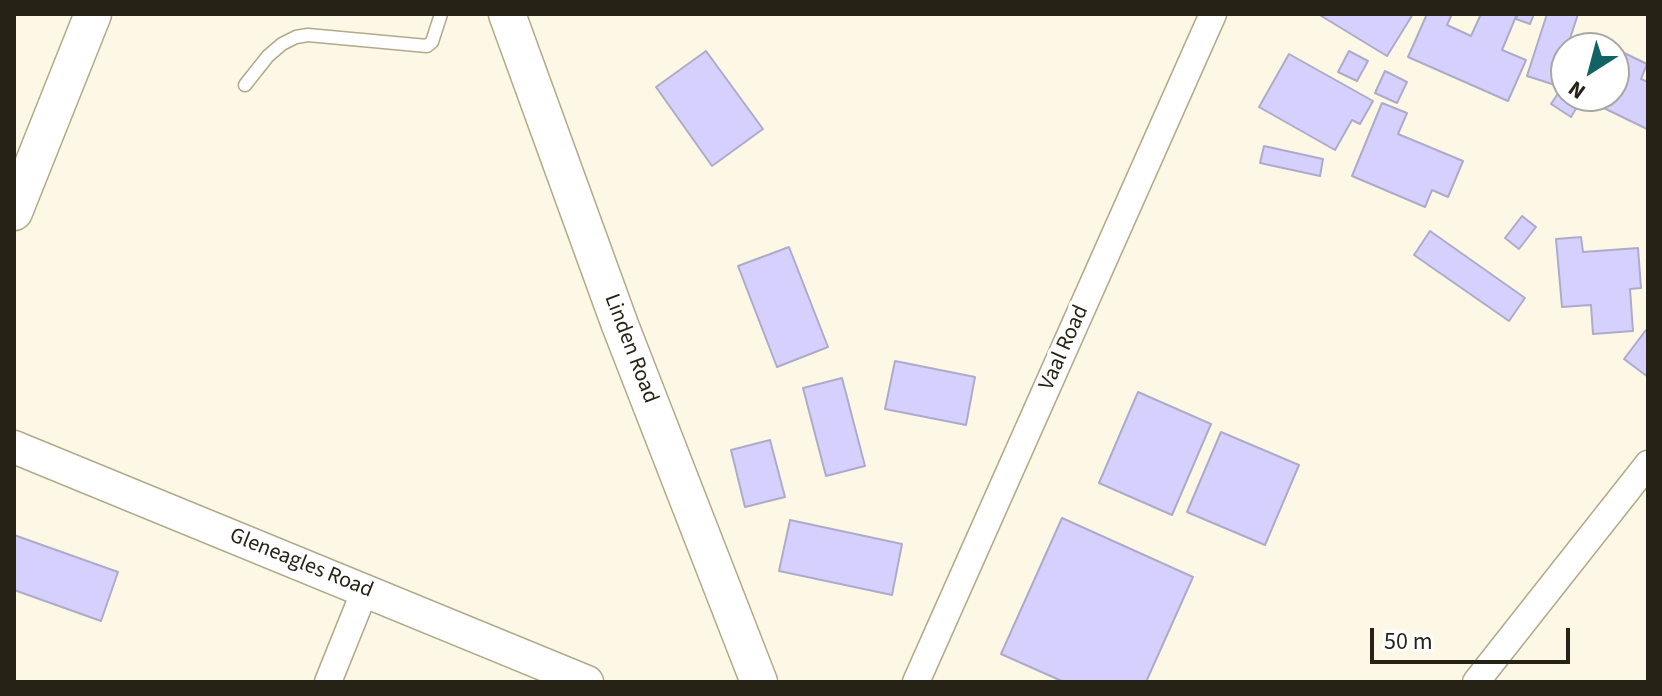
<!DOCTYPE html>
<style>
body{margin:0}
#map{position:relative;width:1662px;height:696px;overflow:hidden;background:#fdf8e5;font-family:"Source Sans 3",sans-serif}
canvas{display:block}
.frame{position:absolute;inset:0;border:16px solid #262316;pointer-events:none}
.north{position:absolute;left:1550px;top:32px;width:80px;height:80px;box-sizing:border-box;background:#fff;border:2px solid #a8a7a2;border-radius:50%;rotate:216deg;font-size:22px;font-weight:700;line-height:32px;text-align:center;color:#262316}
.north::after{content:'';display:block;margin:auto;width:28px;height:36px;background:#126366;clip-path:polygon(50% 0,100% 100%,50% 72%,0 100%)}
.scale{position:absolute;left:1370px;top:628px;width:200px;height:36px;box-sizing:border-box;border:4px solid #262316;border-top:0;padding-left:10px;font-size:24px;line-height:28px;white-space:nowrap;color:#262316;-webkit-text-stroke:6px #fff;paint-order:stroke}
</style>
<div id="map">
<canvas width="1662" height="696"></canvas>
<div class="frame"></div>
<div class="north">N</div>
<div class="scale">50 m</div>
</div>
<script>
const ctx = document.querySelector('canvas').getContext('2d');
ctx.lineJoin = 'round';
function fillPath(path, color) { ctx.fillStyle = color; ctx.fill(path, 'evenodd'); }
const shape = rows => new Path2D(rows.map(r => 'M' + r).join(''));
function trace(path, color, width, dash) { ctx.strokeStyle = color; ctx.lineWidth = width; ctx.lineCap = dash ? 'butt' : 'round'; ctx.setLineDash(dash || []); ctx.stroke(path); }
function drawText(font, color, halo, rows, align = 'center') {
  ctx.font = font + ' "Source Sans 3",sans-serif'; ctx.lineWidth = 7; ctx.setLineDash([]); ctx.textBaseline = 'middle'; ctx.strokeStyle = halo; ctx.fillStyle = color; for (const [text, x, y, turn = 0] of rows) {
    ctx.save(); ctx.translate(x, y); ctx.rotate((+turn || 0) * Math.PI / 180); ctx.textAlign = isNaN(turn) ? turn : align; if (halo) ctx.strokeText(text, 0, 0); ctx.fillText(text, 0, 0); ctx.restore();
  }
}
const building = shape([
 [1318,14,1413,14,1387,56,1318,14],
 [1427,14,1452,14,1447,25,1471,36,1481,14,1517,14,1502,50,1526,60,1508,101,1408,57,1427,14],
 [1518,14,1534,14,1530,24,1516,19,1518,14],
 [1547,14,1578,14,1555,85,1527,76,1547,14],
 [1614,48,1647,64,1641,79,1648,82,1647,129,1579,96,1614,96,1614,48],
 [706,51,763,129,712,166,656,87,706,51],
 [1349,51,1368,61,1357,81,1338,72,1349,51],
 [1289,54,1373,101,1360,124,1352,120,1335,150,1259,107,1289,54],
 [1566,66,1566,90,1557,85,1566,66],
 [1385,71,1407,82,1397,103,1375,93,1385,71],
 [1561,89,1566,93,1566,96,1580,102,1571,117,1551,104,1561,89],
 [1382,103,1407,113,1398,134,1463,161,1448,197,1432,190,1425,207,1352,176,1382,103],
 [1264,146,1323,159,1320,176,1260,163,1264,146],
 [1522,216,1536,227,1519,249,1505,238,1522,216],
 [1430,231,1525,298,1509,321,1414,255,1430,231],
 [1581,237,1583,252,1638,248,1641,288,1630,289,1633,331,1593,334,1591,305,1562,307,1556,239,1581,237],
 [789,247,828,347,777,367,738,266,789,247],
 [1646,330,1648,331,1648,377,1624,359,1646,330],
 [895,361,975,377,966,425,885,409,895,361],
 [842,378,865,466,826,476,803,388,842,378],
 [1138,392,1211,424,1172,515,1099,483,1138,392],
 [1221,432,1299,465,1265,545,1187,512,1221,432],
 [770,440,785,497,745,507,731,450,770,440],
 [1062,518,1193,577,1146,682,1064,682,1001,654,1062,518],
 [790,520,902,544,892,595,779,571,790,520],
 [14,535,118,572,101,621,14,590,14,535]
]);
fillPath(building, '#d6d0ff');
trace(building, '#aeabca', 2);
const service = shape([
 [245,85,268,56,282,44,296,37,308,35,427,46,432,42,441,14]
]);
const minor = shape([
 [328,682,365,590],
 [916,682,1213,14],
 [1476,682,1648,464]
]);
const tertiary = shape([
 [14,447,587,682]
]);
const secondary = shape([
 [507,14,620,325,759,682],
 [14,212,93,14]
]);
trace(service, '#b1a98a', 15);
trace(minor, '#b1a98a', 29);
trace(tertiary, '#b1a98a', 35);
trace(secondary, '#b1a98a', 39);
trace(service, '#fff', 12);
trace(minor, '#fff', 26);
trace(tertiary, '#fff', 32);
trace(secondary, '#fff', 36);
drawText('22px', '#262316', '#fff', [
 ["Vaal Road",1065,348,-66],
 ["Linden Road",630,349,69],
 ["Gleneagles Road",301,564,22]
]);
</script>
